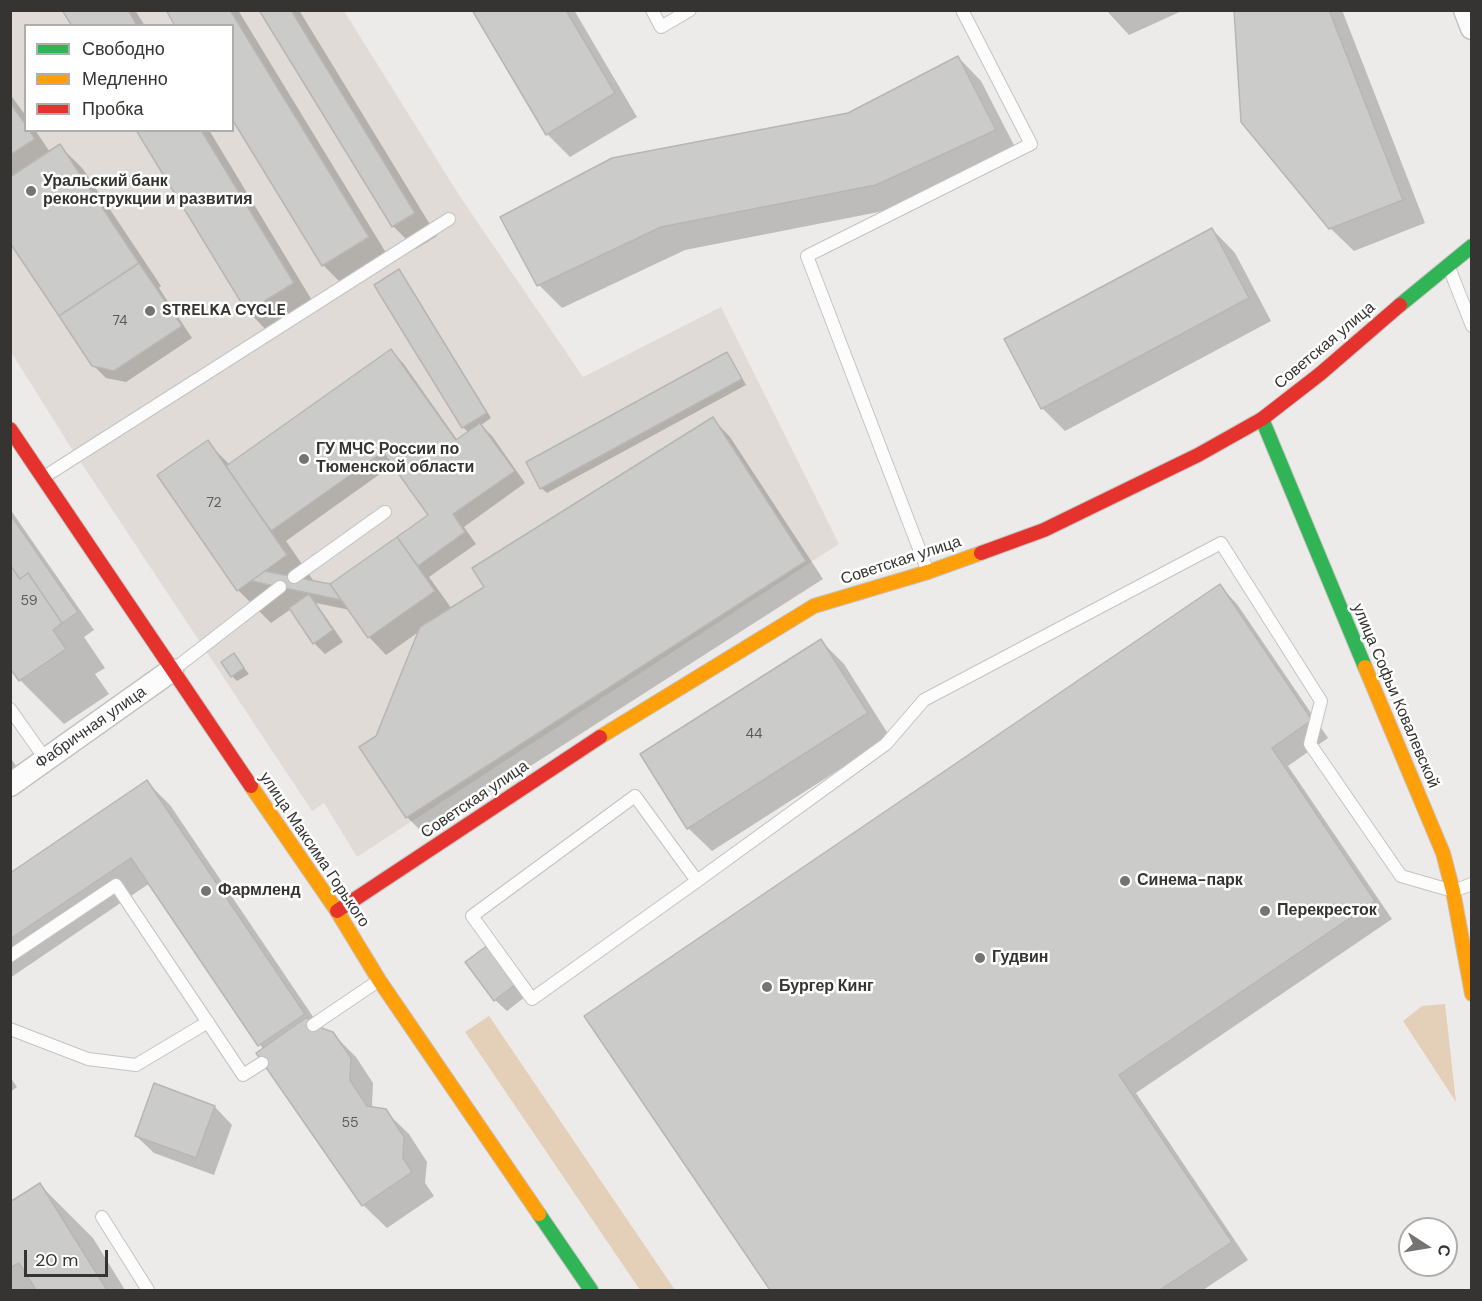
<!DOCTYPE html>
<meta charset="utf-8">
<style>
body{margin:0}
#map{position:relative;width:1482px;height:1301px;overflow:hidden;background:#edebe9;font-family:"DM Sans",sans-serif}
canvas{display:block}
.frame{position:absolute;inset:0;border:12px solid #353432;pointer-events:none}
.legend{position:absolute;left:24px;top:24px;width:210px;height:108px;box-sizing:border-box;background:#fff;border:2px solid #aeaead;margin:0;padding:8px 10px;list-style:none;font-size:18px;color:#353432}
.legend li{display:flex;align-items:center;gap:12px;height:30px}
.legend b{width:30px;border:2px solid #aeaead}
.north{position:absolute;left:1398px;top:1217px;width:60px;height:60px;box-sizing:border-box;background:#fff;border:2px solid #aeaead;border-radius:50%;rotate:102deg;font-size:16px;font-weight:700;line-height:24px;text-align:center;color:#353432}
.north::after{content:'';display:block;margin:auto;width:21px;height:27px;background:#757472;clip-path:polygon(50% 0,100% 100%,50% 72%,0 100%)}
.scale{position:absolute;left:24px;top:1250px;width:84px;height:27px;box-sizing:border-box;border:3px solid #353432;border-top:0;padding-left:8px;font-size:18px;line-height:21px;white-space:nowrap;color:#353432;-webkit-text-stroke:4px #fff;paint-order:stroke}
</style>
<div id="map">
<canvas width="1482" height="1301"></canvas>
<div class="frame"></div>
<ul class="legend">
<li><b style="height:8px;background:#30b455"></b>Свободно</li>
<li><b style="height:8px;background:#ff9f0a"></b>Медленно</li>
<li><b style="height:8px;background:#e5322d"></b>Пробка</li>
</ul>
<div class="north">С</div>
<div class="scale">20 m</div>
</div>
<script>
const ctx = document.querySelector('canvas').getContext('2d');
ctx.lineJoin = 'round';
function fillPath(path, color) { ctx.fillStyle = color; ctx.fill(path, 'evenodd'); }
const shape = rows => new Path2D(rows.map(r => 'M' + r).join(''));
function trace(path, color, width, dash) { ctx.strokeStyle = color; ctx.lineWidth = width; ctx.lineCap = dash ? 'butt' : 'round'; ctx.setLineDash(dash || []); ctx.stroke(path); }
function drawText(font, color, halo, rows, align = 'center') {
  ctx.font = font + ' "DM Sans",sans-serif'; ctx.lineWidth = 5; ctx.setLineDash([]); ctx.textBaseline = 'middle'; ctx.strokeStyle = halo; ctx.fillStyle = color; for (const [text, x, y, turn = 0] of rows) {
    ctx.save(); ctx.translate(x, y); ctx.rotate((+turn || 0) * Math.PI / 180); ctx.textAlign = isNaN(turn) ? turn : align; if (halo) ctx.strokeText(text, 0, 0); ctx.fillText(text, 0, 0); ctx.restore();
  }
}
fillPath(shape([
 [11,11,344,11,459,195,583,377,721,307,839,544,357,857,324,803,312,811,68,443,11,352],
 [26,26,232,26,232,130,26,130]
]), '#e0dbd6');
fillPath(shape([
 [1445,1004,1456,1102,1403,1021,1422,1006],
 [489,1016,675,1290,640,1290,465,1032]
]), '#e4d0b9');
fillPath(shape([
 [64,10,135,10,145,26,73,26],
 [168,10,238,10,391,261,346,288,323,265,232,26],
 [261,10,299,10,437,236,416,249,393,226],
 [474,10,574,10,637,117,570,157,547,134],
 [1106,10,1184,10,1129,35],
 [1236,10,1342,10,1425,223,1354,251,1330,228],
 [958,57,981,81,1018,153,899,208,685,250,562,308,539,285,849,115],
 [10,94,26,116,26,130,35,130,50,152,60,146,83,169,161,286,159,288,192,338,126,382,106,378,93,365,10,240],
 [137,130,209,130,316,307,271,335,248,311],
 [1212,229,1235,253,1271,321,1065,431,1042,408],
 [399,271,404,277,491,418,481,425,492,436,525,483,464,527,476,544,429,577,452,609,486,588,713,419,730,437,823,579,424,834,407,817,377,737,420,631,386,655,369,637,350,610,316,603,343,642,325,654,314,643,291,609,271,623,238,590,207,442,230,465,391,351,403,363,458,441,469,433,463,427,376,286],
 [394,464,430,515,401,543,334,587,315,583,286,541],
 [727,354,732,360,746,385,547,493,541,488],
 [10,509,94,630,84,637,105,668,95,674,109,694,64,724,20,680,10,665],
 [1220,586,1237,604,1328,738,1288,766,1392,919,1136,1093,1248,1260,1203,1290,772,1290,586,1016],
 [821,641,844,664,890,737,712,851,688,828],
 [234,655,249,674,237,681,232,676],
 [10,757,21,773,10,780],
 [147,782,170,805,322,1030,332,1033,356,1057,373,1083,372,1105,375,1109,385,1111,409,1134,427,1162,425,1183,434,1196,387,1228,363,1205,258,1053,263,1049,150,883,10,978,10,874],
 [487,947,526,996,507,1011,495,1000],
 [10,1077,17,1087,10,1092],
 [215,1107,232,1125,214,1175,154,1153,136,1136],
 [40,1185,93,1238,125,1290,10,1290,10,1203]
]), '#0003');
const building = shape([
 [62,10,128,10,137,26,72,26,62,10],
 [166,10,230,10,369,237,322,266,232,119,232,26,175,26,166,10],
 [259,10,291,10,415,213,392,227,259,10],
 [472,10,566,10,615,93,546,135,472,10],
 [1234,10,1329,10,1403,200,1329,229,1241,122,1234,10],
 [958,56,996,130,876,185,661,227,537,286,500,217,612,158,848,113,958,56],
 [10,103,26,125,26,130,29,130,35,139,10,155,10,103],
 [136,130,201,130,294,283,247,312,136,130],
 [60,144,139,263,59,316,10,243,10,177,60,144],
 [1212,228,1249,298,1041,409,1004,339,1212,228],
 [139,263,182,326,114,371,92,366,59,316,139,263],
 [399,269,487,413,462,428,374,285,399,269],
 [391,349,456,440,480,423,515,471,453,514,465,532,418,566,397,537,428,515,383,452,271,531,226,466,391,349],
 [727,352,742,379,540,489,526,462,727,352],
 [713,417,806,561,406,818,359,747,376,736,420,627,484,587,472,568,713,417],
 [208,440,287,555,237,591,157,475,208,440],
 [10,514,78,612,62,623,28,573,20,579,10,565,10,514],
 [397,537,435,591,368,638,330,584,397,537],
 [10,565,20,579,28,573,62,623,53,630,66,649,19,681,10,668,10,565],
 [265,571,330,584,341,600,251,581,265,571],
 [1220,584,1312,720,1272,748,1375,901,1119,1075,1232,1242,1160,1290,770,1290,584,1016,1220,584],
 [309,594,333,630,313,644,289,608,309,594],
 [821,639,868,713,687,829,640,754,821,639],
 [234,653,244,668,231,677,221,662,234,653],
 [147,780,305,1014,258,1046,131,858,10,939,10,873,147,780],
 [488,945,516,984,494,1001,465,962,488,945],
 [307,1017,313,1025,333,1032,351,1058,350,1080,367,1106,386,1109,404,1137,403,1158,412,1172,362,1206,256,1053,307,1017],
 [154,1083,215,1106,196,1158,135,1136,154,1083],
 [40,1183,107,1290,36,1290,19,1263,10,1268,10,1202,40,1183]
]);
fillPath(building, '#cbcbc9');
trace(building, '#b7b6b5', 1.5);
const lane = shape([
 [652,10,661,27,690,10],
 [1448,265,1472,326],
 [44,477,449,219],
 [928,572,807,256,1031,144,962,10],
 [294,577,385,512],
 [173,670,280,587],
 [10,709,46,760],
 [697,881,635,796,472,916,532,999,697,881,886,744,924,700,1221,543,1321,701,1310,744,1401,876,1453,891,1472,884],
 [10,956,116,885,243,1075,262,1063],
 [313,1025,378,981],
 [10,1029,88,1059,136,1065,208,1022],
 [102,1217,148,1290]
]);
const street = shape([
 [1465,10,1472,28],
 [10,785,172,670]
]);
const fast = shape([
 [1400,305,1472,246],
 [1262,419,1365,667],
 [539,1214,591,1290]
]);
const slow = shape([
 [1365,667,1443,853,1453,891,1472,994],
 [600,737,814,606,928,572,981,553],
 [251,786,337,911,379,980,539,1214]
]);
const jam = shape([
 [10,429,251,786],
 [981,553,1044,530,1198,455,1262,419,1320,374,1400,305],
 [337,911,600,737]
]);
trace(lane, '#c5c3c2', 14);
trace(street, '#c5c3c2', 25);
trace(fast, '#c5c3c2', 16);
trace(slow, '#c5c3c2', 16);
trace(jam, '#c5c3c2', 16);
trace(lane, '#fcfcfc', 12);
trace(street, '#fcfcfc', 22);
trace(fast, '#30b455', 14);
trace(slow, '#ff9f0a', 14);
trace(jam, '#e5322d', 14);
for (const [x, y, r, color] of [
 [31,191,6,"#757472"],
 [150,311,6,"#757472"],
 [304,459,6,"#757472"],
 [1125,881,6,"#757472"],
 [206,891,6,"#757472"],
 [1265,911,6,"#757472"],
 [980,958,6,"#757472"],
 [767,987,6,"#757472"]
]) { const dot = new Path2D(); dot.arc(x, y, r, 0, 2 * Math.PI); ctx.fillStyle = color; ctx.fill(dot); trace(dot, '#fff', 2); }
drawText('14px', '#5a5a58', null, [
 ["74",120,321],
 ["72",214,503],
 ["59",29,601],
 ["44",754,734],
 ["55",350,1123]
]);
drawText('bold 16px', '#353432', '#fff', [
 ["Уральский банк",43,182],
 ["реконструкции и развития",43,200],
 ["STRELKA CYCLE",162,311],
 ["ГУ МЧС России по",316,450],
 ["Тюменской области",316,468],
 ["Синема-парк",1137,881],
 ["Фармленд",218,891],
 ["Перекресток",1277,911],
 ["Гудвин",992,958],
 ["Бургер Кинг",779,987]
], 'left');
drawText('16px', '#353432', '#fff', [
 ["Советская улица",1325,346,-40],
 ["Советская улица",901,561,-18],
 ["улица Софьи Ковалевской",1395,696,67],
 ["Фабричная улица",91,728,-35],
 ["Советская улица",475,800,-34],
 ["улица Максима Горького",314,850,56]
]);
</script>
